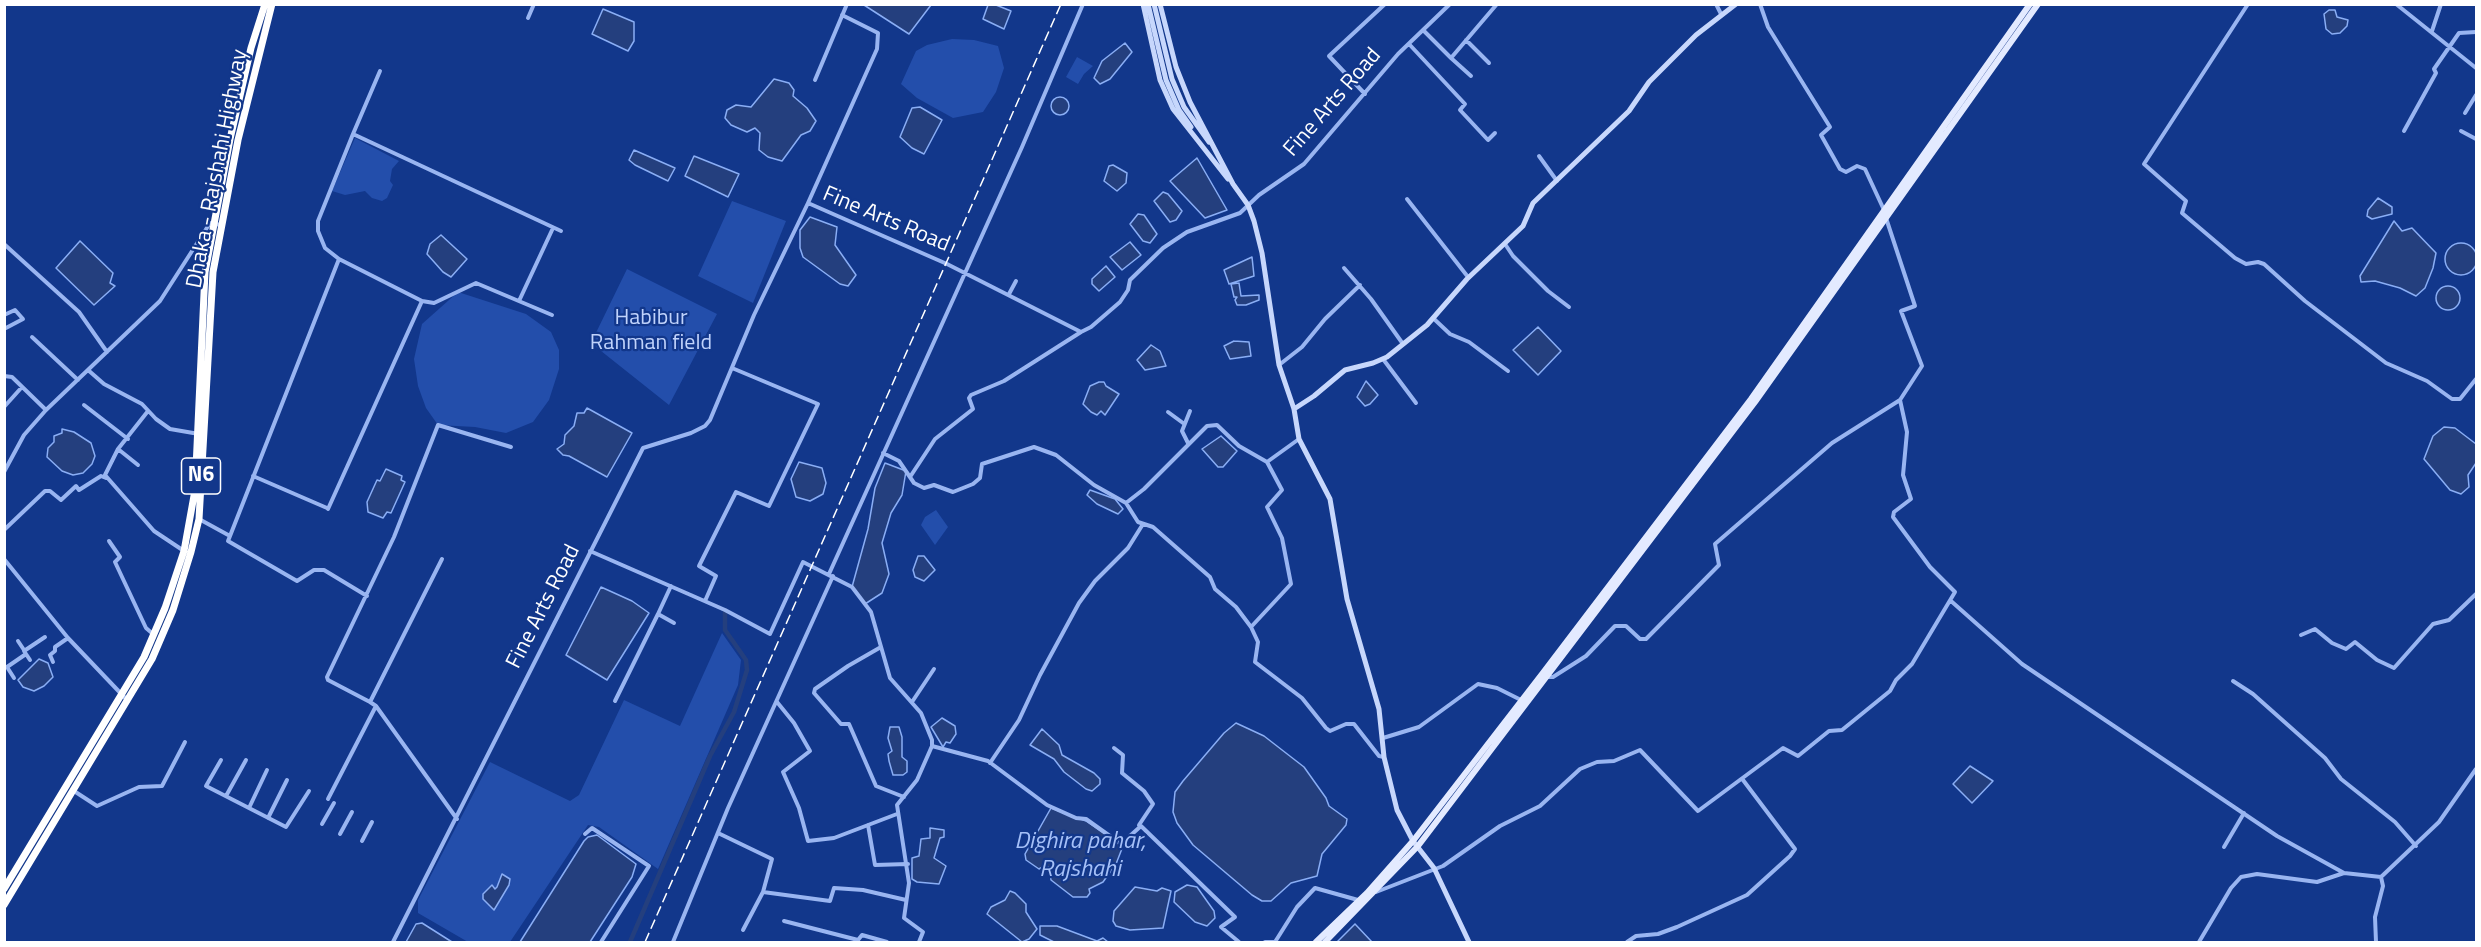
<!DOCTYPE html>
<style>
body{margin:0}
#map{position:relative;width:2481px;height:947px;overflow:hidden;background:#12378b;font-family:"Titillium Web",sans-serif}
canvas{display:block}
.frame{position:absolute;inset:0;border:6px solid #fff;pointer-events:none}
</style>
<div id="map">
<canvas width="2481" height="947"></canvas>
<div class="frame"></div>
</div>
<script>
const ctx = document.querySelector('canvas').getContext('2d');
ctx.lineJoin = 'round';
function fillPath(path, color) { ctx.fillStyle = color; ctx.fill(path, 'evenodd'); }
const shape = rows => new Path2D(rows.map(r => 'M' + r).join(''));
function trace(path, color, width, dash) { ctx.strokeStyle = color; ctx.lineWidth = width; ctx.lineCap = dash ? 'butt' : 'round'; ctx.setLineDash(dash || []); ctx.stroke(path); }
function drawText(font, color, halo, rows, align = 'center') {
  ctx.font = font + ' "Titillium Web",sans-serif'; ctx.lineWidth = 4.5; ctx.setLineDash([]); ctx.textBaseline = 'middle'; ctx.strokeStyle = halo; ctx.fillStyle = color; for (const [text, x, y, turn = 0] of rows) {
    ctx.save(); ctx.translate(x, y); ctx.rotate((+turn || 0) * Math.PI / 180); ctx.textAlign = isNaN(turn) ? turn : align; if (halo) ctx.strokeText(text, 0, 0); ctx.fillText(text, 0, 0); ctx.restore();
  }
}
fillPath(shape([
 [952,39,974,40,998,46,1004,68,996,92,983,112,953,118,917,98,901,84,916,51,927,45],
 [1077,57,1093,66,1084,74,1078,84,1066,77],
 [355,138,399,161,392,169,390,181,393,185,387,198,382,201,372,198,365,191,345,195,332,191],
 [732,201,786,221,753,303,698,276],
 [627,269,717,314,669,405,591,343],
 [458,292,526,314,551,332,559,350,559,369,549,400,533,422,506,433,475,427,438,425,426,408,418,386,414,359,422,324],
 [936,510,948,527,935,545,921,525,925,517],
 [722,633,741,660,738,685,658,869,599,827,588,825,510,942,468,942,418,913,418,900,490,762,570,801,579,795,624,700,680,726]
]), '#234eab');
const water = shape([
 [864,5,931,5,909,34,864,5],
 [988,5,996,5,1011,11,1004,29,983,19,988,5],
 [603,9,634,22,634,41,628,51,592,34,603,9],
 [2329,10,2335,10,2337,17,2348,20,2347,26,2340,33,2332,34,2326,29,2324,14,2329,10],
 [1125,43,1132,52,1110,79,1100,84,1094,78,1102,61,1125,43],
 [774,79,789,83,794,90,793,96,807,108,816,121,810,131,801,135,782,161,768,157,759,150,760,133,755,128,747,132,731,125,725,118,727,110,736,105,751,107,774,79],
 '1051 106a9 9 0 1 1 18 0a9 9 0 1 1-18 0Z',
 [920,107,942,120,924,154,912,148,900,137,912,108,920,107],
 [634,150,675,168,668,181,635,165,629,160,634,150],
 [694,156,739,174,728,197,685,176,694,156],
 [1197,158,1227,210,1205,218,1170,181,1197,158],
 [1113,165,1127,173,1126,183,1117,191,1104,181,1109,166,1113,165],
 [1163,192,1168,194,1182,211,1176,220,1170,222,1154,201,1163,192],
 [2378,198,2392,207,2392,214,2372,219,2367,216,2368,210,2378,198],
 [1138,214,1144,215,1157,234,1150,243,1143,241,1130,224,1138,214],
 [810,217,837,227,835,245,856,275,848,286,840,284,803,257,800,248,800,230,810,217],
 [2394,221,2402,231,2412,228,2436,253,2433,268,2425,288,2416,296,2400,288,2375,281,2361,282,2360,276,2394,221],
 [441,235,467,259,451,277,443,272,427,254,430,244,441,235],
 [80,241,113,273,110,283,115,286,94,305,56,268,80,241],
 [1130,242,1141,255,1122,270,1110,257,1130,242],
 '2445 259a16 16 0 1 1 32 0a16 16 0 1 1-32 0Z',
 [1252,257,1254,276,1229,284,1224,270,1252,257],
 [1106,266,1115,277,1099,291,1092,284,1092,279,1106,266],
 [1239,283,1241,296,1259,295,1259,300,1246,305,1237,305,1235,300,1237,297,1234,297,1231,284,1239,283],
 '2436 298a12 12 0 1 1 24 0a12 12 0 1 1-24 0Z',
 [1538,327,1561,351,1538,375,1513,350,1538,327],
 [1234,341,1249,342,1251,356,1230,359,1224,346,1234,341],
 [1151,345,1160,351,1166,366,1145,370,1137,360,1151,345],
 [1366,381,1378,395,1370,404,1365,406,1357,397,1366,381],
 [1099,382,1104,382,1106,386,1119,394,1105,415,1101,411,1097,415,1091,412,1083,404,1090,386,1099,382],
 [587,408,632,433,607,477,569,456,563,455,557,449,564,444,565,435,574,426,577,413,584,413,587,408],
 [2444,427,2455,428,2476,444,2476,463,2468,475,2469,487,2461,494,2450,490,2424,459,2433,436,2444,427],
 [62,429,74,432,91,443,95,456,92,464,83,473,73,475,62,471,47,457,48,448,54,442,54,436,62,433,62,429],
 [1221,436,1237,451,1223,467,1218,467,1202,449,1221,436],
 [799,462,822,468,826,483,823,494,810,501,796,497,791,479,799,462],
 [885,463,906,471,902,495,891,513,882,543,889,574,882,593,865,604,852,587,868,529,875,488,885,463],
 [386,469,402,476,401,480,405,482,391,513,387,512,383,518,368,512,367,502,377,480,380,481,386,469],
 [1090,490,1115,499,1123,509,1118,514,1097,504,1087,495,1090,490],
 [918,556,924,556,935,570,924,581,915,577,913,570,918,556],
 [601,587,632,601,649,613,607,680,566,655,601,587],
 [39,659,48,663,53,677,44,686,34,691,23,687,18,680,39,659],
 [942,718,955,726,956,734,950,743,946,742,943,747,931,727,942,718],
 [1236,723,1264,736,1304,767,1326,798,1329,806,1347,819,1346,825,1322,854,1317,876,1291,883,1271,901,1262,901,1252,895,1193,845,1177,823,1173,812,1175,792,1183,781,1224,733,1236,723],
 [890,727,899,727,902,737,902,757,907,761,907,772,903,775,893,775,889,761,888,754,892,751,888,738,890,727],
 [1042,729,1059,745,1062,755,1094,773,1100,779,1100,784,1092,791,1086,789,1064,772,1054,759,1030,745,1042,729],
 [1970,766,1993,781,1972,803,1953,784,1970,766],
 [1051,808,1086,821,1123,846,1116,864,1103,882,1089,889,1090,893,1087,897,1073,897,1051,880,1049,867,1044,866,1039,869,1026,860,1025,854,1051,808],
 [930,828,944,830,944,837,940,838,934,858,946,866,939,884,917,882,912,879,912,858,919,856,921,839,930,838,930,828],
 [597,835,636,864,632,877,590,942,520,942,584,841,588,837,597,835],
 [502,874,510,879,509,885,494,910,483,899,483,894,492,885,495,889,497,887,502,874],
 [1187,885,1197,887,1214,911,1215,918,1207,926,1195,922,1174,902,1175,892,1187,885],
 [1135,887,1157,891,1162,888,1171,891,1163,928,1130,930,1116,926,1113,921,1114,911,1135,887],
 [1010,891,1015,893,1026,904,1026,912,1037,929,1029,939,1022,942,987,914,991,907,1005,900,1010,891],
 [422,923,452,942,406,942,416,924,422,923],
 [1355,924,1372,942,1337,942,1355,924],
 [1040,926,1057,926,1097,941,1103,938,1108,942,1054,942,1040,935,1040,926]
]);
fillPath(water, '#243f7e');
trace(water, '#8aaef5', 1.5);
trace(shape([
 [630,942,710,756,734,712,747,670,746,660,725,630,725,610]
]), '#243f7e', 4.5);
trace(shape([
 [1716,4,1721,14],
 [1760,4,1768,27,1830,127,1821,135,1840,169,1846,172,1857,166,1865,169,1884,210],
 [2248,4,2144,164,2186,201,2182,213,2235,258,2246,264,2258,262,2264,264,2305,301,2386,363,2427,381,2452,399,2460,399,2476,379],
 [2396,4,2476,68],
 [528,18,534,4],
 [1423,30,1451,58,1497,4],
 [2432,31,2441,4],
 [1466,40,1489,63],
 [1409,44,1465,104,1460,110,1488,140,1495,133],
 [1451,58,1471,76],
 [380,71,353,134,561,231],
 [815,80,847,4],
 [1365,94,1329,56,1385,4],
 [2465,113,2476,95],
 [2404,131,2436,73,2434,69,2459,33,2476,32],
 [2461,131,2476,139],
 [1539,156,1557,181],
 [1407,199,1468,277],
 [808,203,877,49,878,33,842,15],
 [4,244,79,312,107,352],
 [1505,244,1513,256,1548,291,1569,307],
 [1344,268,1371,299,1403,344],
 [1009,294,1016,281],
 [422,301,434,303,476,283,552,315],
 [519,301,553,228],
 [4,315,15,310,23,319,4,329],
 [1433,318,1450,334,1469,342,1508,371],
 [32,337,78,380],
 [1383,359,1416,403],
 [1279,365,1302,347,1325,319,1360,285],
 [88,370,104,384,142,404,156,419,170,429,199,434],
 [4,376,12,377,46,410],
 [84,405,128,439],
 [4,407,22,387],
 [148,411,118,449,105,475,154,531,184,551],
 [1168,412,1183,423],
 [1188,443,1182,431,1190,411],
 [118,449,138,465],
 [883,453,899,461,914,483,924,488,934,485,953,492,973,484,980,478,982,464,1034,447,1056,455,1094,485,1126,503,1144,489,1207,426,1217,425,1239,446,1267,462,1299,439],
 [4,472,24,435,46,410,160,301,210,223,221,225],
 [253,476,327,508],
 [910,477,935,439,973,409,969,398,971,395,1004,381,1081,332],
 [1126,503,1138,522,1153,527,1210,577,1215,589,1236,607,1251,627,1291,584,1282,538,1267,507,1282,490,1267,462],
 [328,509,422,301,339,259],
 [199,519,230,536,339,259,325,248,318,231,318,221,353,134],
 [4,530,45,491,50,491,61,500,76,486,79,490,101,476,106,478],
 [230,536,228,541,297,581,314,570,324,570,367,596],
 [109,541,120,557,115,562,146,628,153,634],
 [590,551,725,610,770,634,803,562,852,587,871,612,890,678,921,713,932,740,932,746,917,780,897,805,909,883,904,918,923,932,919,942],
 [4,559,68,638,128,701],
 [829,574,1022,147,1083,4],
 [671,586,658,614,674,623],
 [705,601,716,576,699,566,736,492,769,506,818,404,732,368],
 [1951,601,2022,664,2277,836,2344,873],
 [1251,627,1258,642,1255,662,1302,698,1326,728,1330,731,1346,724,1354,724,1379,756,1384,757],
 [2301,635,2315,629,2332,643,2346,649,2355,642,2377,660,2394,668,2433,624,2449,620,2476,594],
 [18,641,24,650],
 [881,647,848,666,815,689,814,693,841,724,849,724,876,786,904,797],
 [30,660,24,651,45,637],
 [53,662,50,655,55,651,55,647,68,638],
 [1547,677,1553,677,1586,656,1615,626,1626,626,1640,639,1646,639,1719,565,1715,544,1832,443,1900,400],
 [14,678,7,667,26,654],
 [2233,681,2253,694,2325,758,2341,779,2395,822,2416,846],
 [615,701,658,614],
 [370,702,328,680,327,677,394,537,438,425,511,447],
 [777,702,794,723,810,751,783,772,799,808,808,841,834,838,897,814],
 [912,702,934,669],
 [376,706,457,819],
 [1383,738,1419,727,1478,684,1497,688,1521,700],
 [932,746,988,761,1047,805,1076,818,1086,819,1121,844,1141,826,1235,917,1221,927,1239,942],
 [1114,748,1123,755,1122,773,1144,791,1153,804,1139,825],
 [221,760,206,786,286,827,309,791],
 [990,763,1019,720,1040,675,1079,603,1095,581,1128,548,1143,524],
 [74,791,97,806,139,787,162,786,185,742],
 [226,796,246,760],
 [328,799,376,706,370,702,442,559],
 [249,808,267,770],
 [268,818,287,780],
 [322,824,334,803],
 [868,825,875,865,908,864],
 [718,833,772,859,763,892],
 [340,834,352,812],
 [585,834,592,828,649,866,601,942],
 [362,841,372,822],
 [2224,847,2244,813],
 [2381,877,2439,822,2476,769],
 [1376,892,1443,866,1500,826,1540,806,1580,769,1597,762,1614,761,1640,750,1698,811,1783,748,1798,756,1829,731,1842,730,1890,691,1896,680,1912,664,1955,592,1930,567,1893,517,1894,512,1911,499,1903,475,1907,432,1900,400,1922,366,1901,311,1915,306,1886,218],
 [784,921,858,940,862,935,887,942],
 [743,930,763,892,830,901,834,888,863,890,906,900],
 [393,942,643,448,691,433,705,426,710,420,754,315,808,203,947,264,1081,332,1091,327,1120,302,1128,290,1130,280,1163,248,1187,232,1240,213,1259,195,1304,164,1398,54,1450,4],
 [673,942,728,808,833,576],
 [1265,942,1275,942,1297,907,1315,888,1358,900],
 [1627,942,1636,936,1658,934,1677,927,1747,895,1790,856,1795,849,1743,780],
 [2199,942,2231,888,2241,877,2257,874,2317,882,2344,873,2381,877],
 [2376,942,2375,917,2383,886,2381,877]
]), '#99b5f1', 4);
trace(shape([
 [1143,4,1160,80,1173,109,1228,179],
 [1148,4,1166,80,1179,110,1191,127],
 [1154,4,1172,79,1184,107,1209,142],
 [1160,4,1176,67,1190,102,1233,184,1248,205,1254,221,1262,253,1279,365,1294,409,1299,439,1330,499,1347,599,1379,709,1384,757,1397,810,1413,841,1434,868,1469,942],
 [1294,409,1314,396,1345,370,1373,363,1387,357,1427,325,1467,279,1523,226,1533,203,1629,111,1649,82,1696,35,1736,4]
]), '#c7d7fc', 5);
trace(shape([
 [1316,942,1367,893,1413,841,1542,674,1751,399,2030,4],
 [1325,942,1418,846,1755,402,2038,4]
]), '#e3eaff', 6);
trace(shape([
 [4,889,144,657,165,608,184,551,195,490,205,272,230,139,251,48,265,4],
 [4,905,152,659,173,610,191,552,199,519,213,272,238,140,272,4]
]), '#fff', 7);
trace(shape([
 [645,942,1061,4]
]), '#fff', 1.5, [10, 4.5]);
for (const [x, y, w] of [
 [201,476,39]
]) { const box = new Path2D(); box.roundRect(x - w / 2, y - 18, w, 36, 4.5); ctx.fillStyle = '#12378b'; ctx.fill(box); trace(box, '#fff', 1.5); }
drawText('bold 21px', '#fff', null, [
 ["N6",201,476]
]);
drawText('22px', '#fff', '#12378b', [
 ["Fine Arts Road",1333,103,-49],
 ["Dhaka - Rajshahi Highway",218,169,-79],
 ["Fine Arts Road",886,220,23],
 ["Fine Arts Road",544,607,-63]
]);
drawText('22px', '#c0d3fc', '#12378b', [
 ["Habibur",651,319],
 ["Rahman field",651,344]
]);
drawText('italic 24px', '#a5c0f8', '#12378b', [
 ["Dighira pahar,",1080,842],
 ["Rajshahi",1080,870]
]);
</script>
